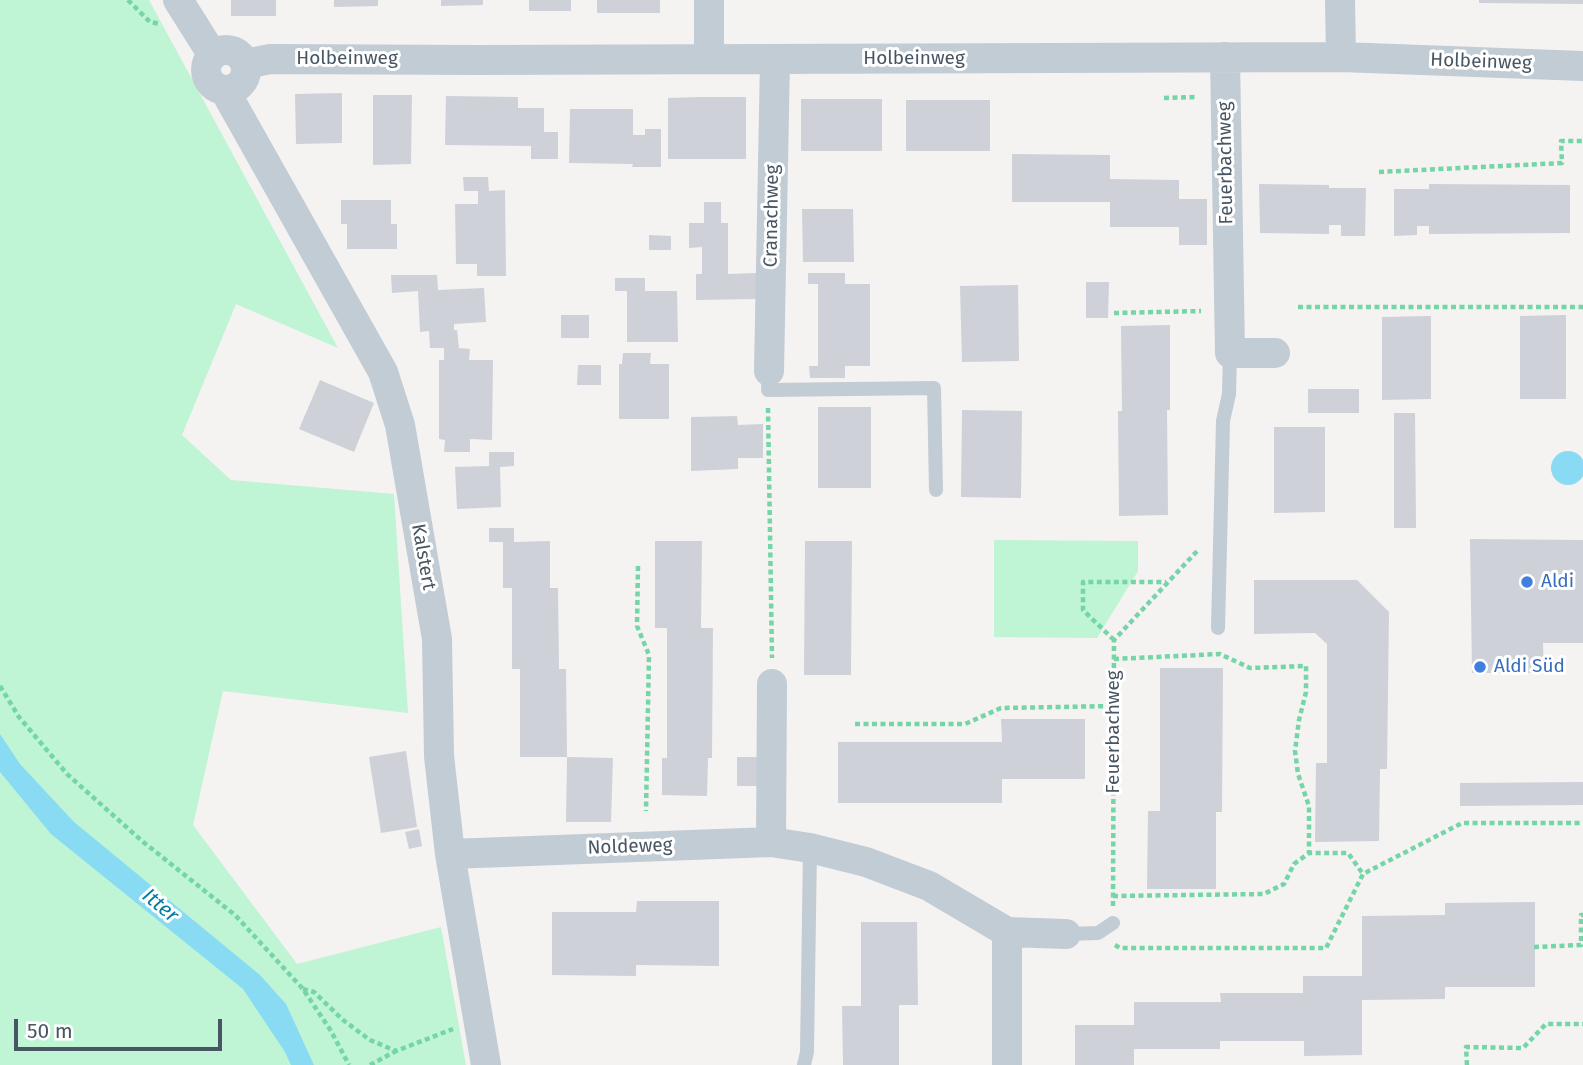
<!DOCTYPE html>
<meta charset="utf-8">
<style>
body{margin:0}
#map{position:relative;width:1583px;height:1065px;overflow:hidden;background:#f5f2f2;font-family:"Fira Sans",sans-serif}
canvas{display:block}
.scale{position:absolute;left:14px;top:1019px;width:208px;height:32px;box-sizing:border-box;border:4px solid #485562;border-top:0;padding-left:9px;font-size:21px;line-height:24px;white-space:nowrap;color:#485562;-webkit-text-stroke:5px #fff;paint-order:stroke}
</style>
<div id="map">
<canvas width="1583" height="1065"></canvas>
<div class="scale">50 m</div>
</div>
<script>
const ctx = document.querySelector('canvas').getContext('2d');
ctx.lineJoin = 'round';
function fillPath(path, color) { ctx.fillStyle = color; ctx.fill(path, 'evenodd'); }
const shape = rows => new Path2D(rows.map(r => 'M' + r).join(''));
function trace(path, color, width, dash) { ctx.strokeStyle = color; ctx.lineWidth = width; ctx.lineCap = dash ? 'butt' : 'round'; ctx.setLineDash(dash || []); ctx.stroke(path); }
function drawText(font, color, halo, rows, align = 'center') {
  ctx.font = font + ' "Fira Sans",sans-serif'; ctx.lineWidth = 6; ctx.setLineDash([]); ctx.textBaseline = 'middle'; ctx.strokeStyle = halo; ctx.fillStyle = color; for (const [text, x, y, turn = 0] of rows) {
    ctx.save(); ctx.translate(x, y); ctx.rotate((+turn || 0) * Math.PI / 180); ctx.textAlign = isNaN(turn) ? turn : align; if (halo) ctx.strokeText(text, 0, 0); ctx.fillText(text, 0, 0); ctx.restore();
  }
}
fillPath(shape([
 [0,0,149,0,338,348,236,304,182,435,231,480,394,494,408,713,223,691,193,825,297,964,441,927,466,1065,0,1065],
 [994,540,1138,541,1138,571,1097,638,994,637]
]), '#bff4d4');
fillPath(shape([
 '1551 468a17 17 0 1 1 34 0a17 17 0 1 1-34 0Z',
 [0,734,20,764,74,822,260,975,286,1004,314,1065,291,1065,285,1052,243,989,51,834,0,772]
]), '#89dbf4');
fillPath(shape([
 [231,0,276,0,276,16,231,16],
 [334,0,378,0,378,6,334,7],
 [441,0,483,0,483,5,441,6],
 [529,0,571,0,571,11,529,11],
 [597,0,660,0,660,13,597,13],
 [1479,0,1583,0,1583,4,1479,3],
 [342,93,342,143,296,144,295,94],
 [373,95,412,95,411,164,373,165],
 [446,96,518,97,518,108,544,108,544,132,558,132,558,159,531,159,531,146,445,145],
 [700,97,746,97,746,159,668,159,668,98],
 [801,99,882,99,882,151,801,151],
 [906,100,990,100,990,151,906,151],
 [570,109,633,109,633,135,645,135,645,129,661,129,661,167,632,167,633,164,569,163],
 [1012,154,1110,155,1110,179,1179,180,1179,199,1207,199,1207,245,1179,245,1179,227,1110,227,1110,202,1012,202],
 [463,177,488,177,489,191,505,190,506,276,477,276,477,264,456,264,455,204,478,204,478,191,464,191],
 [1259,184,1329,185,1329,188,1366,188,1365,236,1341,236,1341,225,1329,225,1329,234,1260,233],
 [1429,184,1570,185,1570,233,1429,234,1429,226,1417,226,1417,235,1394,236,1394,189,1429,189],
 [341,200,391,200,391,224,397,224,397,249,347,249,347,224,341,224],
 [704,202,721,202,721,223,728,223,728,274,756,273,757,299,696,300,696,274,702,274,702,247,689,248,689,223,704,223],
 [802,209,853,209,854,262,803,262],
 [649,235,671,236,671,250,649,250],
 [808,273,845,273,845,284,870,284,870,366,845,366,845,378,810,378,809,366,818,366,818,284,808,284],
 [391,275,437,275,438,290,484,288,486,322,454,324,454,330,457,330,459,348,470,349,469,360,493,360,492,440,470,439,470,452,444,452,445,440,439,439,439,360,444,360,444,348,430,348,429,331,420,332,418,291,392,293],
 [615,278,645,278,645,291,677,291,678,342,627,342,627,291,615,291],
 [1086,282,1109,282,1108,318,1086,318],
 [1018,285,1019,361,962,362,960,286],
 [561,315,589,315,589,338,561,338],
 [1566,315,1566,399,1520,399,1520,316],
 [1431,316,1431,399,1382,400,1382,317],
 [1170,325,1170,410,1167,410,1168,515,1119,516,1118,411,1122,411,1121,326],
 [623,353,651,353,650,364,669,364,669,419,619,419,619,364,622,364],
 [578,365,601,365,601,385,577,385],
 [320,380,374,403,354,452,299,429],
 [1308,389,1359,389,1359,413,1308,413],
 [818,407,871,407,871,488,818,488],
 [962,410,1022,411,1021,498,961,497],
 [1394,413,1415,413,1416,528,1394,528],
 [737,416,738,425,763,424,763,458,738,458,738,469,691,471,691,417],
 [1274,427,1325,427,1325,512,1274,513],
 [489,452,514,452,514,466,500,467,501,507,457,509,455,467,489,466],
 [489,528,514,528,514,542,550,541,550,588,558,588,559,669,566,669,567,757,613,758,611,822,566,822,567,757,520,757,520,669,512,669,512,588,503,588,503,542,489,542],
 [1470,539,1583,540,1583,643,1543,643,1544,673,1472,673],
 [655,541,702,541,701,628,713,628,712,758,708,758,707,796,662,795,662,758,667,758,667,628,655,628],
 [805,541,852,541,851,675,804,675],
 [1254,580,1357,580,1389,612,1387,769,1380,769,1379,841,1315,842,1316,763,1327,763,1327,644,1315,633,1254,634],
 [1160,668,1223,668,1222,812,1216,812,1216,889,1147,889,1148,811,1160,811],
 [1001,719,1085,719,1085,779,1002,779,1002,803,838,803,838,742,1002,742],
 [406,751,417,827,381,833,369,757],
 [737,757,761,757,762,786,737,786],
 [1583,782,1583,805,1460,806,1460,783],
 [419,829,422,846,409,849,405,832],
 [637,901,719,901,719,966,636,965,636,976,552,975,552,912,636,912],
 [1535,902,1535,987,1445,987,1445,999,1362,1000,1362,1055,1304,1056,1304,1041,1220,1041,1220,1049,1134,1049,1134,1065,1075,1065,1075,1025,1134,1025,1134,1002,1221,1002,1220,993,1303,993,1303,976,1362,976,1362,916,1445,915,1445,903],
 [861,922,917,922,918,1005,899,1005,899,1065,843,1065,842,1006,861,1006]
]), '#ced1d8');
trace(shape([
 [128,0,150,22,160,24],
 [1164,98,1198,97],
 [1379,172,1562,163,1561,141,1583,141],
 [1298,307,1583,307],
 [1114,313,1201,311],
 [768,408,772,658],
 [638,566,637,626,649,655,646,811],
 [1114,640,1083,610,1083,582,1166,582],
 [1114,659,1220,654,1250,668,1306,666,1306,692,1299,720,1295,751,1298,774,1309,806,1309,853],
 [0,686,19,717,67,774,142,841,235,915,303,989,331,1031,349,1065],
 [855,724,965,724,1001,708,1114,706],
 [1113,896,1264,894,1284,884,1294,864,1309,853,1348,853,1363,874],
 [1113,906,1114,640,1199,549],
 [1115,945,1120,948,1326,948,1363,874,1462,823,1583,823],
 [1534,947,1581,945,1581,915,1583,915],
 [303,989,314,992,343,1020,370,1040,396,1051,453,1029],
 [370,1065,396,1051],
 [1467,1065,1466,1047,1523,1048,1546,1024,1583,1024]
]), '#74d5a7', 4.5, [5, 3.5]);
trace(shape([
 [769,371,768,390,934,388,936,490],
 [1218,628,1223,421,1229,394,1230,353],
 [1066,934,1098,933,1113,923],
 [804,1065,807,1052,810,848]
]), '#c2ccd4', 14);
trace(shape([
 [178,0,212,54],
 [709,0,709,59],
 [1340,0,1341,57],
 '206 70a20 20 0 1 1 40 0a20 20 0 1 1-40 0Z',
 [1225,57,1230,353,1275,353],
 [246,64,270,59,477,60,1341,57,1583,66],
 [225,91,383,372,400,425,437,639,439,756,450,854,486,1065],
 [769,371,775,60],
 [771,842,772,684],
 [450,854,771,842,810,848,866,862,929,886,1007,932,1066,934],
 [1007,1065,1007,932]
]), '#c2ccd4', 30);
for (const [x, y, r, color] of [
 [1527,582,7,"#3f7fe0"],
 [1480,667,7,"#3f7fe0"]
]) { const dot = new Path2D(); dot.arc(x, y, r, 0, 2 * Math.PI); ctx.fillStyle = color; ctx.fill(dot); trace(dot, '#fff', 2.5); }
drawText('19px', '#485562', '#fff', [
 ["Holbeinweg",347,59],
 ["Holbeinweg",914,59],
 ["Holbeinweg",1481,62,2],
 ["Feuerbachweg",1226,163,-91],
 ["Cranachweg",772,216,-89],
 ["Kalstert",423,557,80],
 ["Feuerbachweg",1114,732,-90],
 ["Noldeweg",630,847,-2]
]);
drawText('19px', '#366cbe', '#fff', [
 ["Aldi",1541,582],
 ["Aldi Süd",1494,667]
], 'left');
drawText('italic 21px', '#037ea2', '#fff', [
 ["Itter",160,906,40]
]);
</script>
